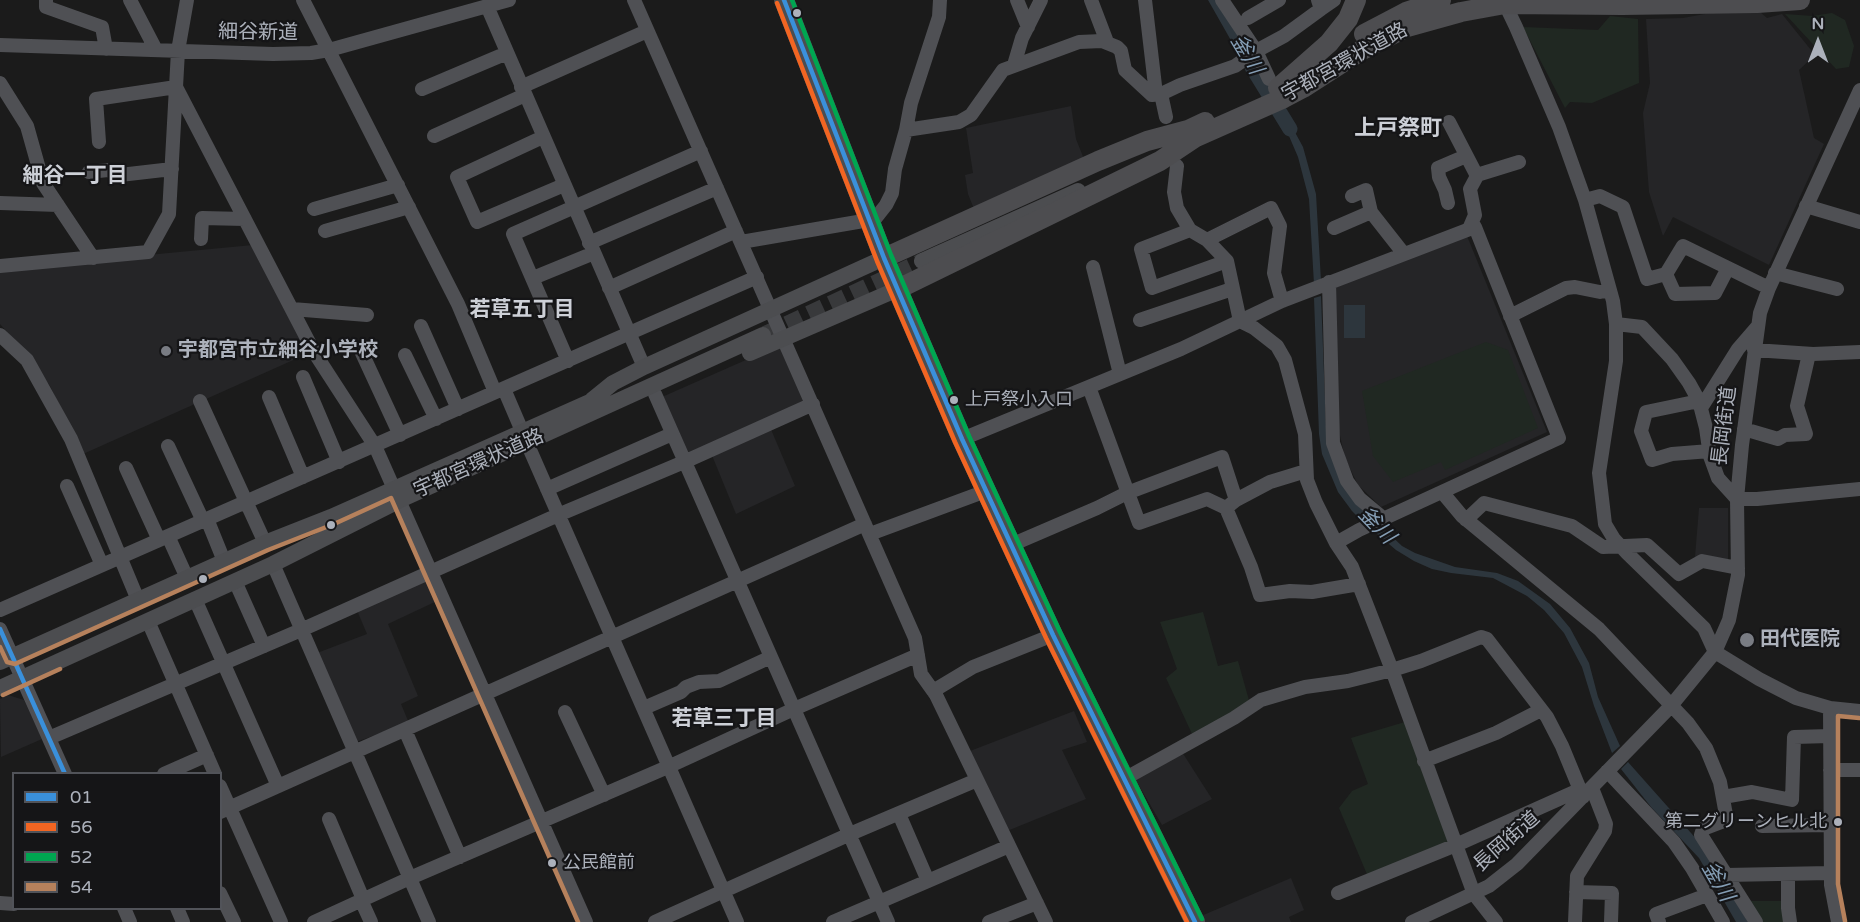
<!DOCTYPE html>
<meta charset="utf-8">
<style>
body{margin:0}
#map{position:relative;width:1860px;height:922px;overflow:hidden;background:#1b1b1b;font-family:"Varela Round",sans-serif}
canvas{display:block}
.legend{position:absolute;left:12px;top:772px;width:210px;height:138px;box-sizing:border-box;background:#151517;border:2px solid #515359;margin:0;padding:8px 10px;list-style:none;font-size:18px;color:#acb1bb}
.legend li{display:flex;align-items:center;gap:12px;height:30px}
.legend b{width:30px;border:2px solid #515359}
.north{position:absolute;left:1788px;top:12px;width:60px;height:60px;-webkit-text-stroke:4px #151517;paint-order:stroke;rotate:0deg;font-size:16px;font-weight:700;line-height:24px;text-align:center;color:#acb1bb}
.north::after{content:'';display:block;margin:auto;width:21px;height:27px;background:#acb1bb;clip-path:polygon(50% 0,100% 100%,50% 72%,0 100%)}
</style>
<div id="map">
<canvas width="1860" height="922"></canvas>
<ul class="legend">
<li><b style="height:8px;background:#3a90db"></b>01</li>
<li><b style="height:8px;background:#f26522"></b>56</li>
<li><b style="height:8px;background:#00a651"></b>52</li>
<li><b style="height:8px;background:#b6815c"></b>54</li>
</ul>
<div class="north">N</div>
</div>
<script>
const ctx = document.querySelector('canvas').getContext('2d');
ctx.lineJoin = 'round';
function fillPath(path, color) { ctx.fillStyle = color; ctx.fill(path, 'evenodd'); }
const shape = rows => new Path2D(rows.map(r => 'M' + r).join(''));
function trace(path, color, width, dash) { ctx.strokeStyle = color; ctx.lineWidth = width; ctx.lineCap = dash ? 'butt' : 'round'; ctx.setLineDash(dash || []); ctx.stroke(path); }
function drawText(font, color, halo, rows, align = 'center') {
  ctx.font = font + ' "Varela Round","Noto Sans JP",sans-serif'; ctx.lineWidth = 4.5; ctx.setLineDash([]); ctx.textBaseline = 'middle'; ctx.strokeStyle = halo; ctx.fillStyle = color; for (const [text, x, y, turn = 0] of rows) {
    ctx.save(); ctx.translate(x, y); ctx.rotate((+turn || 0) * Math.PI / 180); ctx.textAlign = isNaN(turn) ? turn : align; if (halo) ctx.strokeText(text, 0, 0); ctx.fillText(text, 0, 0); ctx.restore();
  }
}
fillPath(shape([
 [1760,12,1767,18,1782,14,1815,55,1799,70,1814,138,1824,144,1769,265,1673,217,1663,236,1649,192,1643,113,1650,83,1646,19,1683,18,1710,13],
 [1071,106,1076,139,1084,159,974,209,968,194,965,175,973,173,966,128],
 [1467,236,1547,432,1381,507,1358,485,1345,458,1337,422,1335,286],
 [253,245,309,353,83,454,50,386,23,350,0,324,0,269],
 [782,344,807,404,767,420,795,486,736,514,709,448,687,456,662,397],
 [1699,508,1728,508,1728,560,1695,557],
 [430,578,439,600,388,624,418,696,401,704,409,723,356,742,317,653,367,634,356,608],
 [8,695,24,700,42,739,1,757,0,699],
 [1074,711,1087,742,1062,750,1086,799,1007,831,970,751],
 [1182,752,1212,799,1162,825,1134,777],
 [1291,878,1304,910,1289,917,1291,922,1205,922,1201,916]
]), '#252527');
fillPath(shape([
 [1832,13,1845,20,1854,46,1849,67,1836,69,1785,14,1812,16],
 [1610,16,1638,19,1639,83,1592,103,1570,102,1565,108,1523,27,1598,30],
 [1486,342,1508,350,1538,428,1445,470,1441,462,1393,482,1373,456,1362,391],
 [1203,612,1218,666,1238,661,1250,704,1193,736,1166,678,1177,669,1160,622],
 [1405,722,1452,850,1369,879,1339,808,1352,791,1368,784,1351,738],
 [1747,901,1785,901,1787,922,1762,922]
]), '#202822');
fillPath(shape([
 [1208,0,1217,0,1249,52,1241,58],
 [1284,112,1303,147,1316,194,1321,281,1314,284,1309,199,1298,157,1289,136,1276,115],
 [1321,296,1326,426,1346,490,1359,507,1374,520,1365,524,1352,511,1338,492,1322,454,1319,434,1314,298],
 [1344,305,1365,305,1365,338,1344,338],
 [1384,529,1402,546,1415,553,1455,567,1497,573,1518,581,1550,604,1570,628,1589,663,1598,697,1620,746,1612,753,1594,706,1582,667,1564,633,1544,610,1527,596,1493,578,1451,573,1432,569,1414,561,1396,550,1376,533],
 [1628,762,1707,851,1748,922,1736,922,1699,858,1651,807,1621,769]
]), '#2d363d');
trace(shape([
 [1252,67,1290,129]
]), '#2d363d', 15);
trace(shape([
 [765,334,922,261]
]), '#38393b', 16, [16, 8]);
trace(shape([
 [46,0,46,7,102,27,106,49],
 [130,0,156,50],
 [187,0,178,51,176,87,314,352,375,446,586,922],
 [303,0,458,304,495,392],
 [634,0,915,638,921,674,936,695,1046,922],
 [1017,0,1028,27],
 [1091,0,1107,42],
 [1145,0,1156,94],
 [1222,0,1256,51,1269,79],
 [1505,4,1516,27,1559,127,1585,200,1613,301,1616,324,1616,361,1599,473,1605,524,1614,539,1627,553,1704,628,1715,652,1759,679,1796,698,1830,708,1860,711],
 [487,6,644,367],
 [1321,9,1334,0],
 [1248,18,1279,0],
 [0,45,273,54,311,53,329,50,509,0],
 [1014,65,1022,38,1041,0],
 [0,83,27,126,43,183,93,258],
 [521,87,647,31],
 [422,89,507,53],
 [1161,94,1180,85,1235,66,1258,50,1284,36,1321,9,1318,0],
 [1449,122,1477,176,1470,189,1475,215,1469,229],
 [906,130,959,122,971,115,1003,70,1079,42,1102,41,1117,47,1121,51,1125,70,1152,95,1161,94,1166,117],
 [434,136,525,95],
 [543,137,457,177,477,222,564,185],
 [1177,166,1174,192,1177,208,1190,230,1207,240,1227,261,1240,321],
 [89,172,108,170,120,175,172,169],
 [1477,175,1519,162],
 [1352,196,1366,190,1371,212,1404,254],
 [1585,200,1600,196,1623,207,1647,279,1666,274,1683,246,1769,288],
 [0,203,58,205],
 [1448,203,1445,190,1439,177,1438,168,1466,156],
 [1806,206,1860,222],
 [314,209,398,185],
 [871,224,886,205,892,193,895,169,906,130,911,103,939,17,940,0],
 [1334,228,1371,212],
 [1190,230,1141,249,1152,288,1227,261],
 [325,231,409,207],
 [201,239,202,218,245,219],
 [1207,240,1271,208,1280,226,1274,273,1282,301],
 [741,242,869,220],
 [589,243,717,188],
 [0,266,148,252,169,214,176,87,96,99,99,142],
 [1093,267,1120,374],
 [1775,273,1837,289],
 [1666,274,1675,294,1715,293,1728,268],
 [533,278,594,253],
 [1329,282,1333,443,1347,481,1360,499,1384,519],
 [609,288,736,231],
 [292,309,367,315],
 [1510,316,1566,288,1575,287,1600,292,1610,290],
 [1140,320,1232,289],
 [1240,321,1254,328,1277,346,1285,360,1305,434,1307,480,1316,503,1336,543,1352,567,1392,670,1474,894,1496,922],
 [1616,324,1642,327,1672,359,1689,383,1699,401,1706,428,1710,456,1718,478,1737,499,1757,499,1860,489],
 [421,326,458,409],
 [0,335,27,360,71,439,138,600],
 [1754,350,1813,354,1860,352],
 [362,353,400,435],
 [405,355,436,419],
 [568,361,513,234,701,151],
 [303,377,339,462],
 [1089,387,1139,523,1207,499,1226,508],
 [504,389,522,431],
 [655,394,888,922],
 [269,397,303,477],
 [200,401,265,543],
 [1699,401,1646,412,1641,431,1652,460,1672,454,1710,451],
 [1701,408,1738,349,1757,327],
 [1744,429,1778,439,1785,435,1806,434,1797,406,1809,354],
 [962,439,1181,349,1282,301,1475,227,1559,438,1359,530,1336,543],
 [527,443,737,922],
 [168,446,203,521],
 [126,468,159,540],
 [1306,471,1270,482,1236,500,1226,508,1251,567,1260,595,1290,591,1312,592,1359,584],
 [67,486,102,565],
 [547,489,672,434],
 [1442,492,1462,516,1599,629,1688,723,1706,748,1720,782,1726,815,1724,821,1703,829,1701,835,1756,922],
 [207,519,224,561],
 [1466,520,1484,503,1572,526,1603,547,1647,545,1679,574,1702,561,1738,568],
 [870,534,986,491],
 [168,536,187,578],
 [1011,545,1097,508,1127,493,1222,457,1236,500],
 [273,564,429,922],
 [235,581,264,646],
 [195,599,278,786],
 [0,610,757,277],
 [148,621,215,774],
 [0,629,65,774],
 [933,691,973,667,1053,635],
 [644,708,681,692,686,687,699,682,719,681,771,657],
 [1830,708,1831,885,1838,922],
 [565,712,604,795],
 [405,730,460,857],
 [49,738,301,630,558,515,684,462,813,404],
 [1424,761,1496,733,1541,710],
 [1830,770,1860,770],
 [1607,771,1674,842,1692,868,1723,922],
 [164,774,207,755],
 [1124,779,1234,718,1261,700,1305,687,1348,681,1392,670,1421,661,1481,637,1487,639,1547,717,1562,746,1583,797],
 [220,786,281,922],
 [1723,797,1752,792,1792,800,1794,737,1830,736],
 [220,812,865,524],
 [899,814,928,881],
 [329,819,363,899],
 [1762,826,1830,825],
 [1788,874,1788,908,1790,922],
 [1726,875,1830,873],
 [1576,892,1612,893,1611,922],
 [220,893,234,922],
 [1338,893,1456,845,1579,790],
 [361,900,371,922],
 [0,903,14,904],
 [124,908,130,922],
 [177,908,183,922],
 [314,922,410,878,670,766,794,709,918,655],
 [655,922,850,834,977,780],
 [833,922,1009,846],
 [989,922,1037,903],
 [1412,922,1489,886,1517,864,1670,707,1715,652,1729,620,1738,575,1737,499,1742,445,1760,313,1769,288,1860,90],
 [1575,922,1577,876,1605,831,1606,824,1592,788],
 [1659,922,1656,914,1707,895]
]), '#4f5054', 14);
trace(shape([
 [922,261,1078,191],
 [750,353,898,289],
 [592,400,613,383,644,367,884,258],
 [0,662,265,543,331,517,594,400],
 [0,688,273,564,400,500,763,335]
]), '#4c4d50', 16);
trace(shape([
 [784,0,884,258,962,439,1053,635,1195,922],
 [1364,34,1406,12,1441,0],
 [1278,88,1329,43,1348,19,1356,0],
 [884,258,1098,161,1147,141,1188,130,1205,122],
 [898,289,1160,161,1196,137,1284,98,1303,88,1362,50,1407,27,1461,12,1505,4,1622,5,1757,3,1800,0]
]), '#4d4d50', 20);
trace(shape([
 [784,0,884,258,962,439,1053,635,1195,922],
 [0,629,65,774]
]), '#3a90db', 4.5);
trace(shape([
 [777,3,877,261,955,442,1046,638,1187,922]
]), '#f26522', 4.5);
trace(shape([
 [792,0,891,255,969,436,1060,632,1202,919]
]), '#00a651', 4.5);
trace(shape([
 [0,647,7,662,15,664,268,550,334,524,391,498,578,922],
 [3,695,60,669],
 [1845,921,1838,884,1838,716,1859,718]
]), '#b6815c', 4.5);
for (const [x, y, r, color] of [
 [797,13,5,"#acb1bb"],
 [166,351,6,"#797c83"],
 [954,400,5,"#acb1bb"],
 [331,525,5,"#acb1bb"],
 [203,579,5,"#acb1bb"],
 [1747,640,8,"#797c83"],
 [1838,822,5,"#acb1bb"],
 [552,863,5,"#acb1bb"]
]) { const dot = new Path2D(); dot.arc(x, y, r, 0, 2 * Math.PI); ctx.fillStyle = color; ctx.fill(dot); trace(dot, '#151517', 2); }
drawText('18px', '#acb1bb', '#151517', [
 ["上戸祭小入口",965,400],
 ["第二グリーンヒル北",1827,822,"right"],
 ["公民館前",563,863]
], 'left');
drawText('20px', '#acb1bb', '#151517', [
 ["細谷新道",258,33,1],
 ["宇都宮環状道路",1345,63,-29],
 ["長岡街道",1725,426,-83],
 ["宇都宮環状道路",479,464,-24],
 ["長岡街道",1507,842,-41]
]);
drawText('bold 20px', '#acb1bb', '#151517', [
 ["宇都宮市立細谷小学校",178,351],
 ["田代医院",1760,640]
], 'left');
drawText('italic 21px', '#859eb5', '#151517', [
 ["釜川",1246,55,59],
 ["釜川",1376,526,46],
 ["釜川",1717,882,60]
]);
drawText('bold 21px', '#cdd0d7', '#151517', [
 ["細谷一丁目",75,176],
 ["若草五丁目",522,310],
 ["若草三丁目",724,719]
]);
drawText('bold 22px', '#cdd0d7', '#151517', [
 ["上戸祭町",1398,129]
]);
</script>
